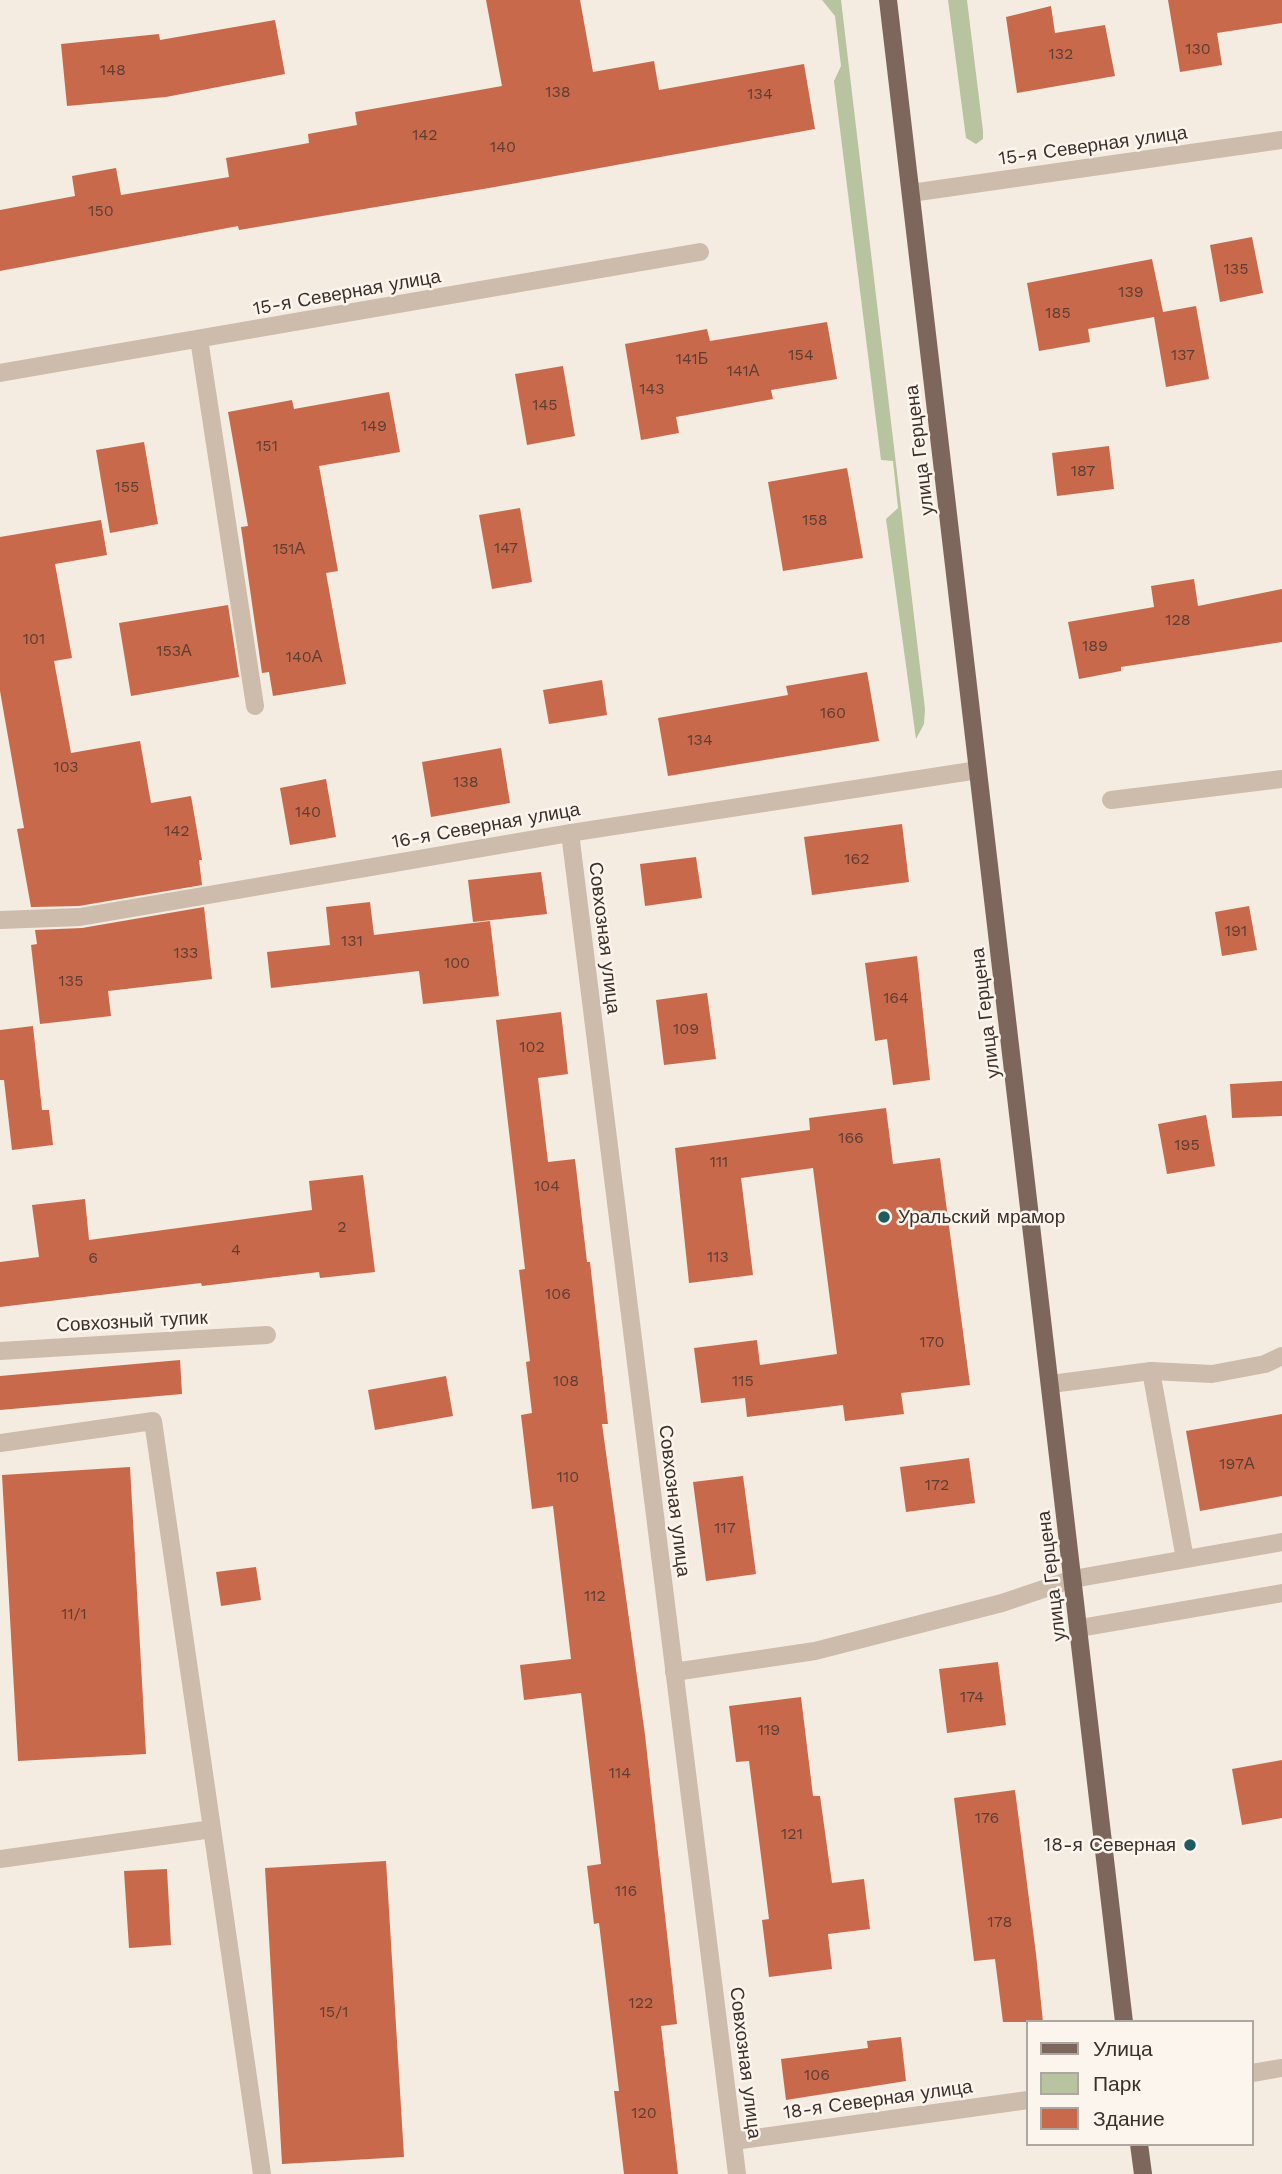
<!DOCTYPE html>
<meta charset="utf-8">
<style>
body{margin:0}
#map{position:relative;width:1282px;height:2174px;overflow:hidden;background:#f4ebe1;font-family:"Work Sans",sans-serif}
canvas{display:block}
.legend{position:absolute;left:1026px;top:2020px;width:228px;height:126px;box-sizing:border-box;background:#fbf5ee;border:2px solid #aea6a0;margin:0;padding:9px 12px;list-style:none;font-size:21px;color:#3b302b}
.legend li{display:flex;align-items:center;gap:14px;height:35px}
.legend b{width:35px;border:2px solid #aea6a0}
</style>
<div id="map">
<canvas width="1282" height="2174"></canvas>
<ul class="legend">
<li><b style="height:9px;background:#7d675c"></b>Улица</li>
<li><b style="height:19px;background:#b8c4a0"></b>Парк</li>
<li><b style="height:19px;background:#c8694b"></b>Здание</li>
</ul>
</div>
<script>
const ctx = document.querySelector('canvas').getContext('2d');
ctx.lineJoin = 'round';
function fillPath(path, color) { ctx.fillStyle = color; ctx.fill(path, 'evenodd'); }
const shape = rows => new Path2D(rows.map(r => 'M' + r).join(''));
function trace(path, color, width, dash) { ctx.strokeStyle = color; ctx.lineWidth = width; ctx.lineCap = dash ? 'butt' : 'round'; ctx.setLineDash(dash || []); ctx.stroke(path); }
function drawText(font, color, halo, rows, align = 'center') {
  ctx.font = font + ' "Work Sans",sans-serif'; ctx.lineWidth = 5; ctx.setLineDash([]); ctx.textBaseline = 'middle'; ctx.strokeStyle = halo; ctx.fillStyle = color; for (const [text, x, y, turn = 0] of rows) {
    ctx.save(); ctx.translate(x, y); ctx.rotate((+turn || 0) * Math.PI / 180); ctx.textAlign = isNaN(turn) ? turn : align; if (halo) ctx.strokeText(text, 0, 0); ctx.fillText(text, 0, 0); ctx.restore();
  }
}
fillPath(shape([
 [822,0,841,0,925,709,924,724,916,739,886,519,898,508,893,461,881,460,834,81,841,66,835,16],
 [948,0,967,0,983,131,983,139,976,144,966,138]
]), '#b8c4a0');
fillPath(shape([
 [486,0,580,0,593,72,654,61,659,90,804,64,815,129,489,188,239,230,238,226,0,271,0,210,75,196,72,176,116,168,121,195,229,177,226,158,309,143,308,134,357,125,355,112,502,86],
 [1168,0,1282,0,1282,23,1217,33,1222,65,1180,72],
 [1051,6,1055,33,1105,25,1115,76,1017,93,1006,17],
 [275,20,285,74,166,97,67,106,61,44,159,34,160,40],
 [1252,237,1263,293,1220,302,1210,245],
 [1152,259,1163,312,1196,306,1209,379,1166,387,1154,317,1088,329,1090,342,1039,351,1027,283],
 [827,322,837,379,771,390,773,399,676,417,679,433,641,440,625,344,707,329,710,341],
 [563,366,575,436,527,445,515,374],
 [389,392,400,452,319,466,338,571,326,573,346,684,273,696,269,672,262,673,241,527,248,526,228,412,292,400,294,409],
 [144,442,158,524,110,533,96,450],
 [1109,446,1114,489,1057,496,1052,453],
 [847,468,863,558,783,571,768,482],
 [520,508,532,582,492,589,479,515],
 [101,520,107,555,55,564,72,658,54,661,71,753,140,741,151,803,191,796,202,860,199,860,202,885,79,906,31,907,17,829,24,828,0,691,0,537],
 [1194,579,1198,606,1282,589,1282,642,1121,667,1121,671,1079,679,1068,622,1154,607,1151,586],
 [228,605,239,677,131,696,119,623],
 [867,672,879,741,668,776,658,718,788,695,786,686],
 [602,680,607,715,549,724,543,690],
 [501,748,510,803,431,817,422,762],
 [326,779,336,837,290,845,280,788],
 [902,824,909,882,812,895,804,837],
 [696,857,702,898,645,906,640,864],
 [541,872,547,914,473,922,468,880],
 [370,902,374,935,490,921,499,996,423,1004,419,971,271,988,267,952,330,945,326,907],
 [1249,906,1257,950,1222,956,1215,912],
 [204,907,212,979,108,991,111,1016,40,1024,31,945,37,944,35,930,82,928],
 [917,956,930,1080,893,1085,887,1039,875,1041,865,963],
 [707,993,716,1059,664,1065,656,1000],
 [561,1012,568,1074,538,1078,548,1162,575,1159,587,1262,590,1262,608,1424,602,1424,645,1735,677,2024,661,2026,678,2174,624,2174,614,2091,619,2091,599,1923,594,1924,587,1866,601,1864,581,1693,524,1700,520,1665,571,1659,553,1506,532,1509,521,1415,532,1413,526,1362,530,1361,519,1270,525,1269,496,1020],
 [33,1026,42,1110,49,1110,53,1145,12,1150,4,1080,0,1080,0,1030],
 [1282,1081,1282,1116,1232,1118,1230,1084],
 [886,1108,893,1164,940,1158,970,1385,901,1393,904,1414,845,1421,843,1405,747,1417,745,1398,701,1403,694,1348,757,1340,760,1365,837,1354,813,1168,741,1178,753,1275,689,1283,675,1148,810,1130,809,1118],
 [1206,1115,1215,1166,1167,1174,1158,1124],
 [363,1175,375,1272,320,1278,319,1272,202,1286,201,1283,0,1307,0,1262,39,1257,32,1205,85,1199,89,1240,312,1210,309,1181],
 [180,1360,182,1394,0,1410,0,1376],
 [446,1376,453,1416,375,1430,368,1390],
 [1282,1414,1282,1496,1200,1511,1186,1431],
 [969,1458,975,1503,906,1512,900,1467],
 [130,1467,146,1754,18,1761,2,1475],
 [743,1476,756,1574,706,1581,693,1482],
 [256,1567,261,1600,221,1606,216,1572],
 [998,1662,1006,1725,947,1733,939,1669],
 [801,1697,813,1796,820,1796,832,1883,864,1879,870,1929,828,1934,832,1969,769,1977,762,1920,769,1919,749,1761,736,1762,729,1706],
 [1282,1760,1282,1818,1242,1825,1232,1769],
 [1015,1790,1036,1954,1043,2022,1003,2022,995,1959,974,1961,954,1798],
 [386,1861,404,2157,282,2164,265,1868],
 [167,1869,171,1945,129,1948,124,1871],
 [901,2037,906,2081,786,2100,781,2059,868,2048,867,2041]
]), '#c8694b');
trace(shape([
 [199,339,255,706],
 [1151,1371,1185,1559],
 [0,1443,153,1421,262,2174],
 [674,1672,815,1651,1002,1603,1073,1579,1282,1542],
 [0,1859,212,1829]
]), '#cdbbac', 18);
trace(shape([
 [911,193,1282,140],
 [0,373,700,252],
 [1111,800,1282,779],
 [570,833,737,2174],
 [0,920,80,917,570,833,978,770],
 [0,1351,267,1335],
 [1051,1384,1151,1371,1212,1374,1265,1364,1282,1356],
 [1080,1628,1282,1593],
 [1252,2073,1282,2068],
 [734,2141,1028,2100]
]), '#cdbbac', 18);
trace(shape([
 [888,0,1124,2022],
 [1139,2144,1143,2174]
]), '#7d675c', 18);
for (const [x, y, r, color] of [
 [884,1217,7,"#1f5a5e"],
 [1190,1845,7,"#1f5a5e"]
]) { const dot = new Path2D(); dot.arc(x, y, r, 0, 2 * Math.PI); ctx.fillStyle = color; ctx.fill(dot); trace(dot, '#fbf5ee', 2.5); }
drawText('16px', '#5e3e33', null, [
 ["130",1198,49],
 ["132",1061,54],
 ["148",113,70],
 ["138",558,92],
 ["134",760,94],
 ["142",425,135],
 ["140",503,147],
 ["150",101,211],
 ["135",1236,269],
 ["139",1131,292],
 ["185",1058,313],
 ["154",801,355],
 ["137",1183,355],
 ["141Б",692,359],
 ["141А",743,371],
 ["143",652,389],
 ["145",545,405],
 ["149",374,426],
 ["151",267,446],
 ["187",1083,471],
 ["155",127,487],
 ["158",815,520],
 ["147",506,548],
 ["151А",289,549],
 ["128",1178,620],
 ["101",34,639],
 ["189",1095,646],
 ["153А",174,651],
 ["140А",304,657],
 ["160",833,713],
 ["134",700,740],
 ["103",66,767],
 ["138",466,782],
 ["140",308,812],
 ["142",177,831],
 ["162",857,859],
 ["191",1236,931],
 ["131",352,941],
 ["133",186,953],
 ["100",457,963],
 ["135",71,981],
 ["164",896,998],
 ["109",686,1029],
 ["102",532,1047],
 ["166",851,1138],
 ["195",1187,1145],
 ["111",719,1162],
 ["104",547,1186],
 ["2",342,1227],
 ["4",236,1250],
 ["113",718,1257],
 ["6",93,1258],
 ["106",558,1294],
 ["170",932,1342],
 ["108",566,1381],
 ["115",743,1381],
 ["197А",1237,1464],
 ["110",568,1477],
 ["172",937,1485],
 ["117",725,1528],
 ["112",595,1596],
 ["11/1",74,1614],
 ["174",972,1697],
 ["119",769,1730],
 ["114",620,1773],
 ["176",987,1818],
 ["121",792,1834],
 ["116",626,1891],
 ["178",1000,1922],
 ["122",641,2003],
 ["15/1",334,2012],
 ["106",817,2075],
 ["120",644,2113]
]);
drawText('19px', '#3b302b', '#fbf5ee', [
 ["15-я Северная улица",1093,146,-8],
 ["15-я Северная улица",347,293,-10],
 ["улица Герцена",920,450,-97],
 ["16-я Северная улица",486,826,-10],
 ["Совхозная улица",604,938,83],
 ["улица Герцена",986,1013,-97],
 ["Совхозный тупик",132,1322,-3],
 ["Совхозная улица",674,1501,83],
 ["улица Герцена",1052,1576,-97],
 ["Совхозная улица",745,2063,83],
 ["18-я Северная улица",878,2100,-8]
]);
drawText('19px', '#3b302b', '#fbf5ee', [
 ["Уральский мрамор",898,1217],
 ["18-я Северная",1176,1845,"right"]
], 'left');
</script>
